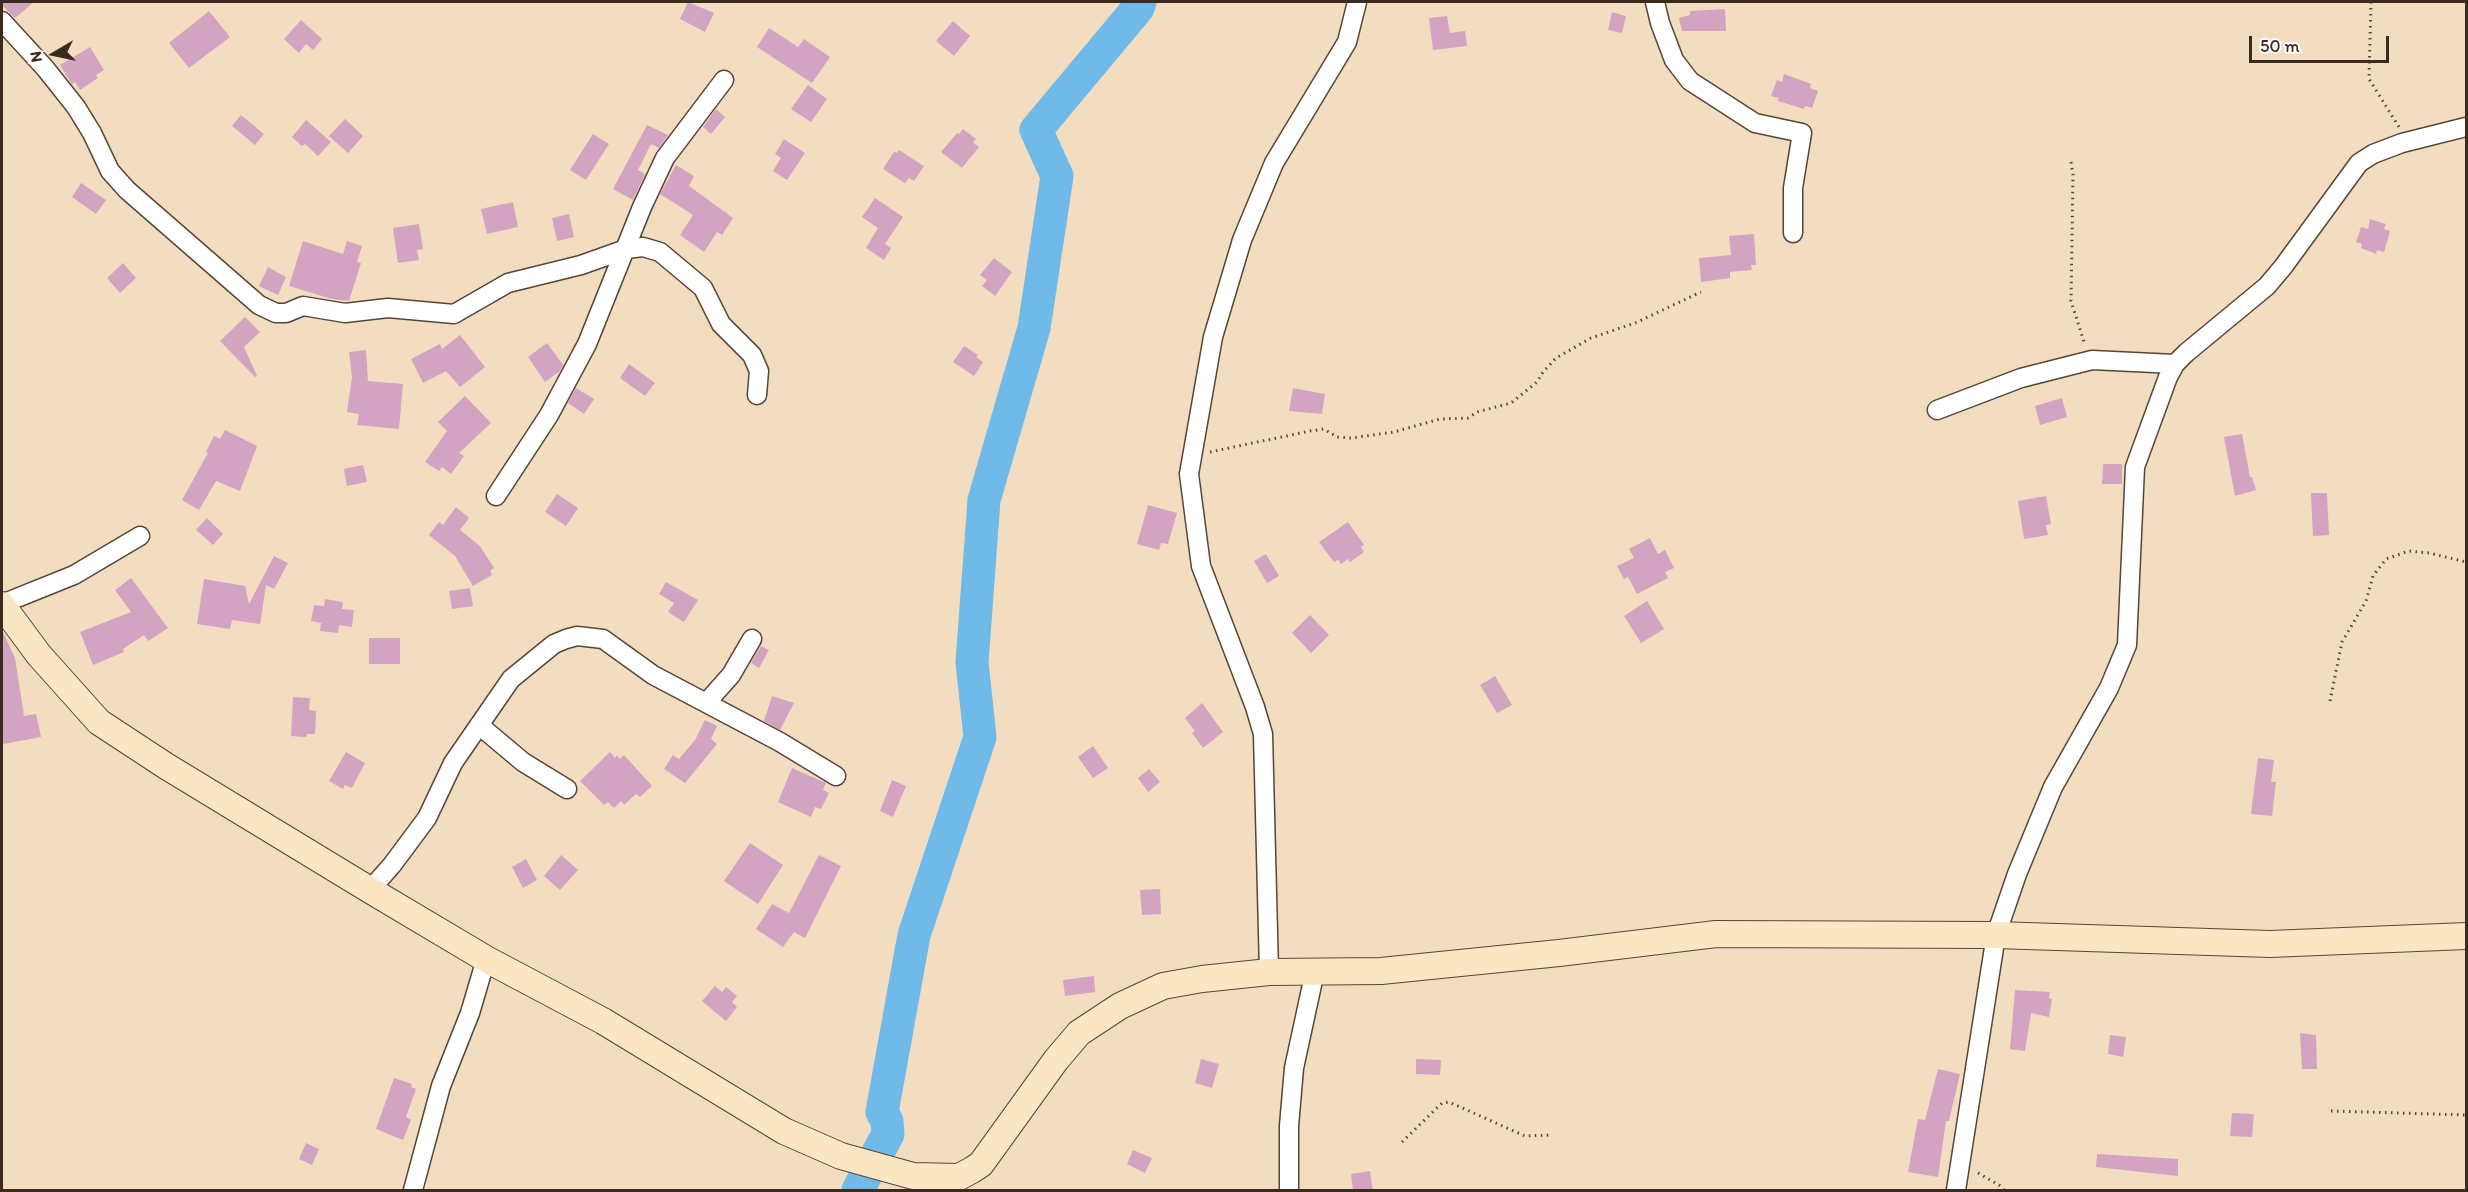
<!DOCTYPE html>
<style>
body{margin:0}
#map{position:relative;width:2468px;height:1192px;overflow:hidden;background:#f3ddc0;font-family:Itim,sans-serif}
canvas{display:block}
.frame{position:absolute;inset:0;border:3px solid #3b2a1e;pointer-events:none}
.north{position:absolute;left:24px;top:24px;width:60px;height:60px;-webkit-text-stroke:4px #fff;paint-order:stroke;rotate:261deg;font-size:16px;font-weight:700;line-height:24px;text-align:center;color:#3b2a1e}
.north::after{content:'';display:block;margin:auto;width:21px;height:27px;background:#3b2a1e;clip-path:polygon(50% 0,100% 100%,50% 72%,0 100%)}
.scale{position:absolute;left:2249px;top:36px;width:140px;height:27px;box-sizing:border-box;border:3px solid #3b2a1e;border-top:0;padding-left:8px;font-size:18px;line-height:21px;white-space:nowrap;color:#3b2a1e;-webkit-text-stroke:4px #fff;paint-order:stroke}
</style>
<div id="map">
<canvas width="2468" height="1192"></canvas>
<div class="frame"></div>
<div class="north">N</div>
<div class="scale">50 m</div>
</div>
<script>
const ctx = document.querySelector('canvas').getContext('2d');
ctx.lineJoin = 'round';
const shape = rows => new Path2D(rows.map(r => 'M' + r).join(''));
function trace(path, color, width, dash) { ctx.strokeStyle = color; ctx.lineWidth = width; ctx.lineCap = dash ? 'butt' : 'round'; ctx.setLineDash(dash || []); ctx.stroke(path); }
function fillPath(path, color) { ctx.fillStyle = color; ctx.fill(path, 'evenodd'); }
trace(shape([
 [858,1190,888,1134,887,1121,882,1112,914,935,980,737,972,662,984,500,1034,328,1057,176,1036,130,1138,8,1140,2]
]), '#6fbae8', 33);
fillPath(shape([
 [2,2,34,2,15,18,2,5],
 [688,2,714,13,705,32,680,19],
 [1725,9,1726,31,1682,31,1679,18,1690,15,1690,11],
 [209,11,230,37,189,68,169,43],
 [1612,12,1626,16,1622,33,1608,30],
 [1447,16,1450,33,1465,31,1467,46,1433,50,1429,18],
 [301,20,322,39,313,50,306,44,299,53,284,39],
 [953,21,970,36,954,56,936,41],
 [769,28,798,47,804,39,830,57,812,83,757,47],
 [90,47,104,70,96,75,98,78,80,90,75,82,72,84,70,81,60,65],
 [1784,74,1811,84,1810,88,1818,91,1812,108,1805,106,1804,109,1778,101,1779,98,1771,96,1777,80,1782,82],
 [808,85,827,99,811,122,791,109],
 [716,109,725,117,711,134,703,127],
 [241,115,264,134,255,145,232,126],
 [345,119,363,136,348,153,329,136],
 [306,120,331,142,318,156,305,144,302,146,292,137],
 [647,125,668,135,659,148,651,144,638,170,645,174,633,200,613,189],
 [963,129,976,139,973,142,979,147,962,168,941,152,957,133,959,134],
 [593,134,609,144,586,180,570,170],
 [784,139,805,153,787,180,773,171,781,158,775,154],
 [899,150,924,166,914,181,909,178,905,183,883,169,894,152,897,153],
 [676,165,694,176,689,186,733,218,722,235,717,232,704,252,680,235,693,215,660,194],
 [81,183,106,200,96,214,72,197],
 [875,198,903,217,885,244,891,248,884,260,866,248,878,228,862,217],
 [513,202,518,227,487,234,481,209],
 [569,214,574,237,557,241,552,218],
 [2370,219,2386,224,2384,229,2390,231,2384,252,2377,250,2376,254,2361,248,2362,244,2356,242,2361,227,2368,229],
 [419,224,423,249,417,250,419,260,398,263,393,228],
 [1754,234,1756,265,1751,265,1752,270,1730,272,1730,278,1701,282,1699,258,1731,255,1729,236],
 [303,241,343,254,347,241,362,246,357,262,361,263,349,301,332,299,289,286],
 [994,258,1012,272,995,296,982,286,987,280,980,275],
 [123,263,136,278,120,293,107,278],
 [268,267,286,277,278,295,259,286],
 [245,317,260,332,244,347,257,376,255,377,220,341],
 [460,335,485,367,460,387,446,371,423,383,411,359,440,344,442,349],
 [547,343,563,365,560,371,545,382,528,357],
 [964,346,978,355,976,357,983,362,974,376,953,362],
 [366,350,368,381,403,384,399,429,357,425,359,414,347,412,352,377,349,352],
 [629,364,655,383,645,396,620,378],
 [576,388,594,399,584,414,568,403],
 [1293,388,1325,394,1322,414,1289,411],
 [465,396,491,423,459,453,464,456,451,474,442,467,439,471,425,462,447,431,438,422],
 [2062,398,2067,417,2040,425,2035,406],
 [225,430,257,446,240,491,216,481,199,510,182,500,208,453,206,452,214,436,220,439],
 [2242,434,2250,477,2252,477,2256,490,2235,496,2224,437],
 [2103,464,2122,464,2122,484,2102,484],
 [363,465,367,482,347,486,344,469],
 [2311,493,2327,493,2329,535,2313,536],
 [557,494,578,508,566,526,545,512],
 [2046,496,2051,524,2046,525,2048,535,2024,539,2018,501],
 [1148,505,1177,513,1168,544,1161,543,1159,550,1137,544],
 [456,507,469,518,460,530,480,546,494,568,490,571,492,575,473,586,455,556,429,535,439,522,443,525],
 [207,518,223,534,213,545,196,530],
 [1348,522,1364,545,1361,547,1364,552,1350,562,1348,559,1341,564,1338,560,1334,562,1319,542],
 [1650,538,1658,554,1665,550,1674,568,1665,572,1668,578,1637,594,1628,577,1624,579,1617,566,1634,558,1629,549],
 [1266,554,1279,576,1267,583,1254,561],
 [274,556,288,563,274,589,266,585,260,624,232,620,230,629,197,624,204,579,245,586,249,604],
 [131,578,168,628,148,641,144,635,123,649,124,652,93,665,80,632,131,612,115,590],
 [666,582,698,600,684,622,668,612,674,603,659,594],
 [470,588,473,606,452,609,449,591],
 [325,599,343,602,342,609,354,610,352,627,339,625,338,633,320,631,321,623,311,621,314,605,324,606],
 [1647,601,1664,629,1641,643,1624,616],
 [1310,615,1329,635,1311,653,1292,633],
 [2,630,15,658,24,716,36,714,41,737,3,744],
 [369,638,400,638,400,664,369,664],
 [761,646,769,650,759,668,751,663],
 [1495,676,1512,705,1497,713,1480,685],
 [772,696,794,703,780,730,764,721],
 [293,697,310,698,309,710,316,711,315,734,307,734,306,737,291,736],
 [1202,703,1223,732,1203,748,1192,733,1195,731,1185,718],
 [705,720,717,726,711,739,717,744,685,783,664,769,673,755,679,759,695,740],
 [1093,746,1108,768,1093,778,1078,757],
 [346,752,365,763,353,786,351,788,345,785,343,789,329,781],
 [610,752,615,758,617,755,620,759,624,755,652,786,640,797,636,794,624,805,621,801,614,808,608,802,604,805,580,781],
 [2258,758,2274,760,2271,782,2276,782,2272,816,2251,814],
 [792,768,826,783,823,790,829,793,821,809,815,807,811,817,778,802],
 [1149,769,1160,782,1148,792,1138,778],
 [892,780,906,786,893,817,880,811],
 [750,843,783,865,758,904,724,881],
 [561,855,578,870,560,890,544,876],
 [819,855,841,866,805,938,794,932,783,947,756,929,772,904,789,913],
 [526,859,537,880,523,888,512,867],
 [1160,889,1161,914,1142,915,1140,890],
 [1094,976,1095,992,1065,996,1063,980],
 [715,986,722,992,726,987,737,996,732,1002,737,1007,726,1021,702,1001],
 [2015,990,2050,992,2049,998,2052,999,2049,1017,2031,1013,2025,1051,2010,1049],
 [2300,1033,2316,1035,2317,1069,2302,1069],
 [2110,1035,2126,1037,2123,1057,2108,1054],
 [1201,1059,1219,1064,1212,1088,1195,1083],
 [1416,1059,1441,1060,1440,1075,1416,1074],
 [1938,1069,1960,1074,1949,1121,1946,1121,1938,1177,1908,1172,1918,1119,1925,1120],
 [394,1078,412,1084,411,1087,416,1089,406,1117,411,1120,403,1140,376,1129],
 [2232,1113,2254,1114,2252,1137,2230,1136],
 [306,1143,319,1149,312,1165,299,1159],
 [1133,1150,1152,1158,1145,1173,1127,1164],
 [2097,1154,2178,1159,2178,1176,2096,1167],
 [1370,1171,1373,1191,1353,1191,1351,1174]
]), '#d2a4c2');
const street = shape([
 [1655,2,1660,23,1674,60,1690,81,1755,123,1802,133,1793,188,1793,233],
 [2,21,45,68,76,107,92,133,110,171,127,190,259,305,276,313,286,313,303,306,345,313,388,308,454,314,508,283,581,265,626,249,643,247,660,252,703,288,721,324,752,355,759,371,757,395],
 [1937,410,2021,378,2092,360,2175,364],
 [496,496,549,415,587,344,642,207,665,158,724,80],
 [2,604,74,575,140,536],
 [707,702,731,675,752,639],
 [479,725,523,762,567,789],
 [370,890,392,865,427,818,453,763,511,679,554,644,566,639,577,636,603,639,653,675,780,742,836,776],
 [1269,972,1263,734,1255,707,1201,566,1189,474,1213,337,1242,240,1274,163,1347,42,1357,2],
 [413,1190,441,1086,470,1013,486,959],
 [1289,1190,1289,1126,1294,1068,1315,971],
 [1956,1190,1996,935,2017,874,2053,787,2109,688,2127,645,2135,467,2168,377,2175,364,2186,353,2267,286,2283,267,2359,163,2373,154,2402,143,2466,127]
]);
const secondary = shape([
 [2,605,39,655,99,722,166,766,370,890,486,959,603,1021,784,1131,841,1156,913,1176,959,1177,972,1170,981,1164,1056,1060,1079,1033,1120,1006,1163,986,1202,979,1269,972,1381,971,1559,953,1716,934,1996,935,2270,944,2466,936]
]);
trace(street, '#574536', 21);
trace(secondary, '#574536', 28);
trace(shape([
 [2371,2,2369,79,2399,127],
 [2071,162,2073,175,2071,301,2085,345],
 [1210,452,1310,431,1324,429,1337,437,1351,438,1394,432,1440,419,1468,418,1477,412,1511,403,1537,382,1543,372,1556,358,1591,338,1635,323,1701,292],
 [2330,701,2342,642,2366,601,2373,576,2386,559,2409,551,2429,553,2466,562],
 [2331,1111,2466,1115],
 [1402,1142,1442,1103,1449,1102,1525,1136,1551,1135],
 [1978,1173,1999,1185,2004,1190]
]), '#574536', 3, [1.5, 4.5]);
trace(street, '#fff', 18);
trace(secondary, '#fbe6c4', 26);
</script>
